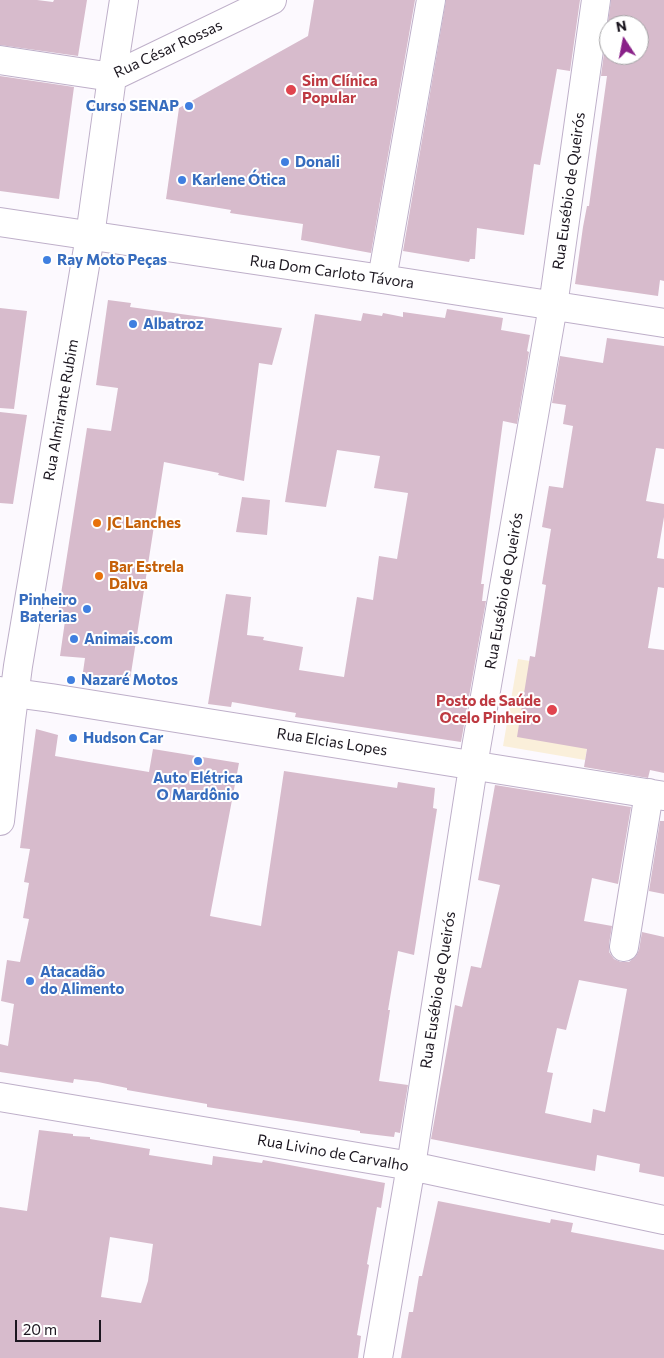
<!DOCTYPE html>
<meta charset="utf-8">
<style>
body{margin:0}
#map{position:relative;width:664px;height:1358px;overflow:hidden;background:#fcf9fe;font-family:Commissioner,sans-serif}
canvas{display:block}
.north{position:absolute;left:599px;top:15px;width:50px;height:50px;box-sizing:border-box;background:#fff;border:1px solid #a4a2a5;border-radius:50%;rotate:349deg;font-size:14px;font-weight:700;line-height:20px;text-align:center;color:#1b161f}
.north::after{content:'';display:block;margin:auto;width:18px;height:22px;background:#892188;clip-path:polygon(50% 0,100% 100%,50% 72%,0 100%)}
.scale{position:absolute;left:15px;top:1320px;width:86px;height:22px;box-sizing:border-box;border:2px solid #1b161f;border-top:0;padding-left:6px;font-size:15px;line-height:18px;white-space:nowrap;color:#1b161f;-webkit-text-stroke:4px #fff;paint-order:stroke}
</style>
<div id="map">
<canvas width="664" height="1358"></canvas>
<div class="north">N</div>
<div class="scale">20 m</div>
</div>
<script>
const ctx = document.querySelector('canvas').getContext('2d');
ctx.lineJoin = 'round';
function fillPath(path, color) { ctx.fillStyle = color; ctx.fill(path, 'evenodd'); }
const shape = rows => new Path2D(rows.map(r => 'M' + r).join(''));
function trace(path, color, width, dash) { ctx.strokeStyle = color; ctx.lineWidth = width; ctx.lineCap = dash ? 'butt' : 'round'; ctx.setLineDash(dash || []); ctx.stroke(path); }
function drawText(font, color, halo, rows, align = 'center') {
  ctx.font = font + ' Commissioner,sans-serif'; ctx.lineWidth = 4; ctx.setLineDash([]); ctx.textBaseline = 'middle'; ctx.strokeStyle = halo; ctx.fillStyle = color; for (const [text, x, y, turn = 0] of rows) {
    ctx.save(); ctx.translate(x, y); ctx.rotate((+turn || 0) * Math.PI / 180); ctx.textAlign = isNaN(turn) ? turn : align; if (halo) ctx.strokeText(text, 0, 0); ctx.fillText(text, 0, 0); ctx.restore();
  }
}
fillPath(shape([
 [518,659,600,673,585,760,503,746]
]), '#faefda');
fillPath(shape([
 [0,0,37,0,53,2,54,0,87,0,78,56,0,45],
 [314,0,415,0,371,253,301,240,303,224,230,213,231,210,166,199,179,108,308,36],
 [446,0,580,0,570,71,557,69,540,165,534,164,524,235,477,228,475,259,470,259,469,262,403,251],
 [611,0,664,0,664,281,660,280,658,296,575,284,583,227,587,206,589,206,607,76,601,76],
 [609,25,639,25,639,55,609,55],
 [0,76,74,87,59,199,0,191],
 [108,300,131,303,130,307,282,328,272,365,259,363,244,481,218,475,219,473,164,462,129,686,82,679,85,658,60,656,66,614,58,613,87,428,111,431,118,388,96,385],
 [0,308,27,311,14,409,0,408],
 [447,309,503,318,501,330,530,335,527,351,529,352,517,424,503,421,481,584,484,584,482,601,486,601,461,742,295,717,296,713,232,702,231,707,208,704,226,594,251,597,247,635,264,637,263,640,303,647,299,670,344,677,357,597,373,600,379,556,397,559,408,493,374,488,380,456,337,450,326,507,285,502,315,314,361,321,363,313,382,316,383,313,403,317,403,312,445,318],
 [607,338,664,346,664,449,656,448,646,501,664,504,664,517,657,558,664,559,664,588,658,587,648,648,664,650,664,773,650,770,648,778,584,767,587,749,517,737,530,656,535,657,546,585,542,584,551,529,542,527,549,486,563,488,573,426,563,424,566,405,552,403,560,356,603,363],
 [0,412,27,415,13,504,0,503],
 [242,497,270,500,267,535,236,532],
 [36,729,58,735,55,756,89,762,149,772,153,749,239,763,210,916,261,926,284,771,397,788,398,782,435,788,433,808,437,809,414,955,398,951,388,1010,390,1010,379,1081,408,1085,400,1133,395,1132,394,1137,360,1133,360,1131,207,1107,207,1104,127,1090,127,1088,98,1082,74,1079,73,1083,0,1072,0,1044,8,1046,14,1004,1,1001,7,960,20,962,29,919,23,918,29,883,24,882,30,849,20,848],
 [495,785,631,807,618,884,592,878,584,921,612,926,609,944,609,952,614,959,621,962,629,962,636,956,639,950,642,932,664,937,664,1177,639,1172,640,1164,597,1155,595,1171,431,1139,455,1005,462,1007,471,966,481,968,500,885,478,880],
 [579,980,627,989,605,1112,593,1109,591,1123,545,1113,553,1073,547,1072,557,1028,566,1030],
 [660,821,664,821,664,894,649,891],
 [39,1130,73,1134,73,1136,90,1137,90,1139,150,1149,149,1155,212,1165,213,1156,262,1163,263,1160,385,1183,381,1208,377,1207,367,1264,369,1265,357,1335,361,1336,358,1358,0,1358,0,1207,27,1211],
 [110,1237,153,1244,148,1281,141,1303,101,1297],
 [438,1201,550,1223,551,1219,573,1223,571,1232,664,1250,664,1358,401,1358,409,1312,413,1312,419,1276,422,1276]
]), '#d7bbcc');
const minor = shape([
 [0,60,112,77,124,0],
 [0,222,382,279,664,323],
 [382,279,431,0],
 [0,691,51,698,664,796],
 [624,947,649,793],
 [0,1097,411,1166,664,1220],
 [378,1358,411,1166,476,748,553,306,596,0]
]);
const major = shape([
 [0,821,11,720,18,666,90,236,112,77,272,0]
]);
trace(minor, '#beafc9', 30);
trace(major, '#beafc9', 30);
trace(minor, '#fff', 28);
trace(major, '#fff', 28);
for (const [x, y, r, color] of [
 [291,90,6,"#e0444e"],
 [189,106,5,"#3f7fe0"],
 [285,162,5,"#3f7fe0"],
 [182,180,5,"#3f7fe0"],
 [47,260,5,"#3f7fe0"],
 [133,324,5,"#3f7fe0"],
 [97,523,5,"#e8710a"],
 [99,576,5,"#e8710a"],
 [87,609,5,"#3f7fe0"],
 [74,639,5,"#3f7fe0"],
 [71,680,5,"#3f7fe0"],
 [552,710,6,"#e0444e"],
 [73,738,5,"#3f7fe0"],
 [198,761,5,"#3f7fe0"],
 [30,981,5,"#3f7fe0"]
]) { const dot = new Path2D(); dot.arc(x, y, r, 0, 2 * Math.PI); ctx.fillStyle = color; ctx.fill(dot); trace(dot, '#fff', 2); }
drawText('15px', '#1b161f', '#fff', [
 ["Rua César Rossas",168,49,-25],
 ["Rua Eusébio de Queirós",569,191,-82],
 ["Rua Dom Carloto Távora",332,272,8],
 ["Rua Almirante Rubim",61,410,-80],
 ["Rua Eusébio de Queirós",504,591,-80],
 ["Rua Elcias Lopes",332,742,9],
 ["Rua Eusébio de Queirós",438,990,-81],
 ["Rua Livino de Carvalho",333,1153,10]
]);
drawText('bold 15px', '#be3a42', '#fff', [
 ["Sim Clínica",302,81],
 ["Popular",302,98],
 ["Posto de Saúde",541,701,"right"],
 ["Ocelo Pinheiro",541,718,"right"]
], 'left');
drawText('bold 15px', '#366cbe', '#fff', [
 ["Curso SENAP",179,106,"right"],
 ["Donali",295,162],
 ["Karlene Ótica",192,180],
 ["Ray Moto Peças",57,260],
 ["Albatroz",143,324],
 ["Pinheiro",77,600,"right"],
 ["Baterias",77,617,"right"],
 ["Animais.com",84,639],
 ["Nazaré Motos",81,680],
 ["Hudson Car",83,738],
 ["Auto Elétrica",198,778,"center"],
 ["O Mardônio",198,795,"center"],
 ["Atacadão",40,972],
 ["do Alimento",40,989]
], 'left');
drawText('bold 15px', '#c56008', '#fff', [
 ["JC Lanches",107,523],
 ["Bar Estrela",109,567],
 ["Dalva",109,584]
], 'left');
</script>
